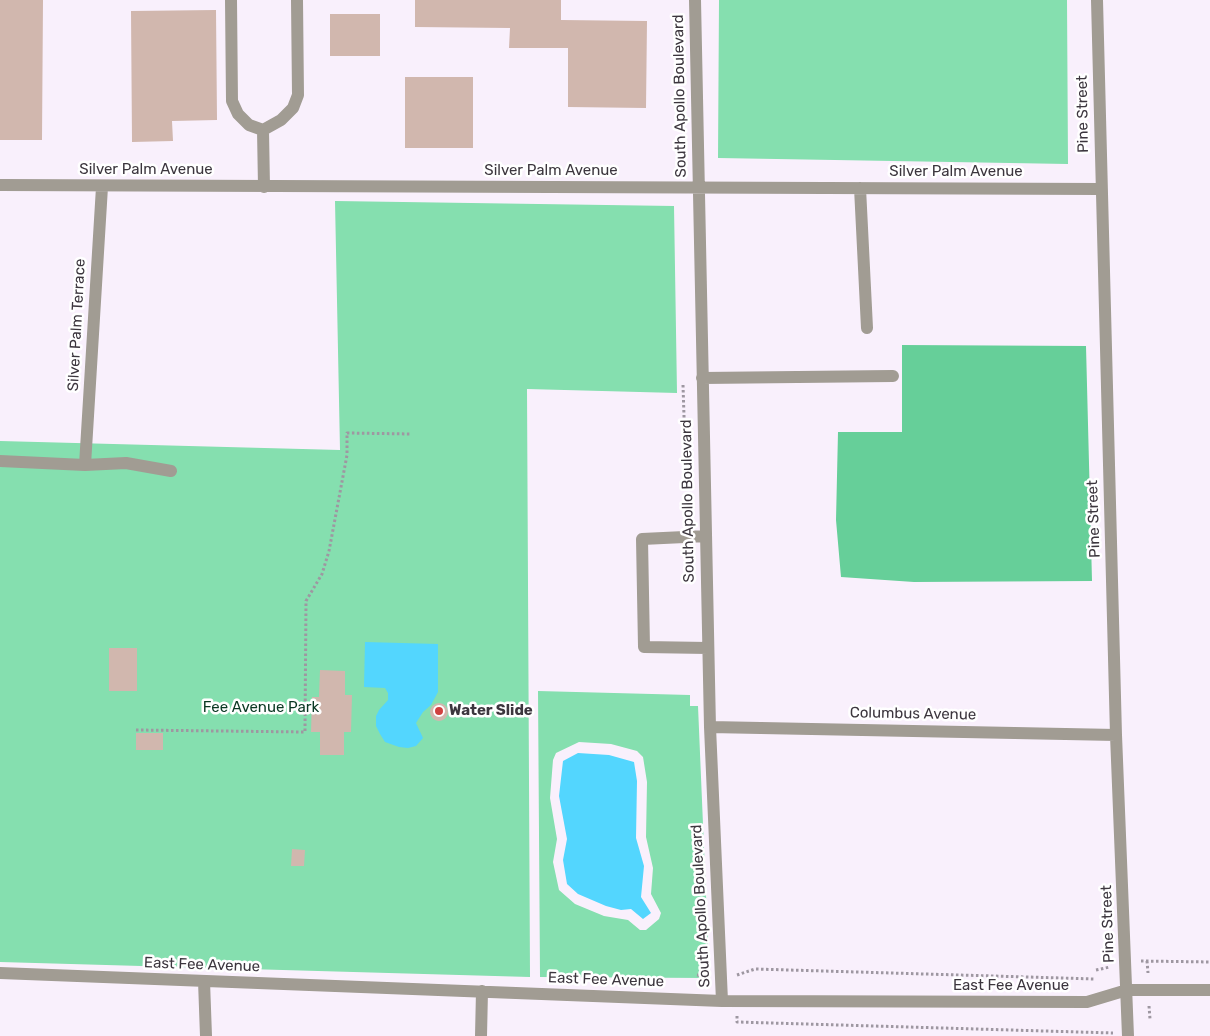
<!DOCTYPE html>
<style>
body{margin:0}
canvas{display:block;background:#f9f0fc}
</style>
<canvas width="1210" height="1036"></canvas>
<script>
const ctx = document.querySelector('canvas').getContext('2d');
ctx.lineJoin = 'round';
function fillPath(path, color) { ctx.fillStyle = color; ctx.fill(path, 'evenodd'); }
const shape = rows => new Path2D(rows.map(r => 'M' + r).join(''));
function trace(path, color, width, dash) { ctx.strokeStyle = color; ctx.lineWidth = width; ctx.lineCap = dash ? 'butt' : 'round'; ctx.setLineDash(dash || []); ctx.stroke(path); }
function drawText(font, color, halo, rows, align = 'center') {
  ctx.font = font + ' Rubik,sans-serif'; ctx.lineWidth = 5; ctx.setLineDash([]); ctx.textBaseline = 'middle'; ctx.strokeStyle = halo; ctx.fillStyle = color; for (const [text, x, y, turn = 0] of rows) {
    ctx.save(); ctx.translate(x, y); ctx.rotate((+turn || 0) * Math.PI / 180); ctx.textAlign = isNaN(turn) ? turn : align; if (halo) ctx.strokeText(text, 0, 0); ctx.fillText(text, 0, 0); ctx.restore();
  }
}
fillPath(shape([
 [719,0,1067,0,1068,164,718,158],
 [335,201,674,206,677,393,527,389,530,977,0,962,0,441,340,450],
 [538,691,690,695,690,706,698,706,708,943,706,978,540,977],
 [579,742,611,744,637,751,643,757,647,782,646,837,653,868,651,894,661,913,659,919,646,930,640,930,628,920,604,916,575,904,559,890,553,862,557,839,550,798,553,760,556,753]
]), '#85dfaf');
fillPath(shape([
 [902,345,1086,346,1092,581,914,582,841,577,836,520,838,432,902,432]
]), '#66cf99');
fillPath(shape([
 [365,642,438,644,438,692,431,705,423,712,416,723,423,738,416,746,408,748,399,747,385,742,380,734,376,726,376,716,379,710,388,700,388,693,385,688,364,687],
 [578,753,609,755,634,762,637,781,636,838,644,866,641,897,651,913,643,919,631,909,621,910,606,906,578,894,567,884,563,860,567,839,559,796,563,761]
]), '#53d6fe');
fillPath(shape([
 [0,0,43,0,42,140,0,140],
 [415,0,561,0,561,20,647,21,646,108,568,107,568,48,509,48,510,28,415,27],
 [216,10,217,120,172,121,173,141,132,142,131,11],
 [330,14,380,14,380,56,330,56],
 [405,77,473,77,473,148,405,148],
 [109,648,137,648,137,691,109,691],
 [320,670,345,671,345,695,352,695,351,732,344,732,344,755,320,755,320,732,311,732,312,697,319,697],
 '430 712a9 9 0 1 1 18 0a9 9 0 1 1-18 0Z',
 [136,733,163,733,163,750,136,750],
 [292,849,305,850,304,866,291,866]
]), '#d1b7ae');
trace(shape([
 [683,385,685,447],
 [136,730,305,732,306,601,322,574,329,551,347,455,347,433,411,434],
 [1141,961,1210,962],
 [1147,961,1148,973],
 [1096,970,1110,967],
 [697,975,706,976],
 [737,975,755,969,1095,979],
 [1149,1006,1150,1019],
 [737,1016,737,1022,1113,1033]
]), '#9e97a1', 3, [2.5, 2.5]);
trace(shape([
 [231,0,232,101,238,114,249,125,263,130],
 [695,0,710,727,722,1001],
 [1097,0,1116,735,1128,1036],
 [0,185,1101,189],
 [264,187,263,130,281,120,293,108,298,95,297,0],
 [860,188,867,328],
 [702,378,893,376],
 [0,461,85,465,126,463,171,471],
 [85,465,102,187],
 [706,536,642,539,644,647,708,648],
 [710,727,1116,735],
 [0,973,722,1001,1087,1002,1127,990,1210,990],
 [204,981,206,1036],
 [481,1036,482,991]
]), '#a19c93', 12);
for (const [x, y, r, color] of [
 [439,711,5,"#d04140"]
]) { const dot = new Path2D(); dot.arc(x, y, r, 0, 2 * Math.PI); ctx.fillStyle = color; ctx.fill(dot); trace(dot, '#fff', 2); }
drawText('15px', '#3c363e', '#fff', [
 ["South Apollo Boulevard",680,96,-91],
 ["Pine Street",1083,114,-91],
 ["Silver Palm Avenue",146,170],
 ["Silver Palm Avenue",551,171],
 ["Silver Palm Avenue",956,172],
 ["Silver Palm Terrace",77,325,-87],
 ["South Apollo Boulevard",688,501,-91],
 ["Pine Street",1094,519,-92],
 ["Columbus Avenue",913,714,1],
 ["South Apollo Boulevard",701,906,-93],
 ["Pine Street",1108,924,-92],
 ["East Fee Avenue",202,965,2],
 ["East Fee Avenue",606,980,2],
 ["East Fee Avenue",1011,986]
]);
drawText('15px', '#0a3823', '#fff', [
 ["Fee Avenue Park",261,708]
]);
drawText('bold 15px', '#3c363e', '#fff', [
 ["Water Slide",449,711]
], 'left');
</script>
